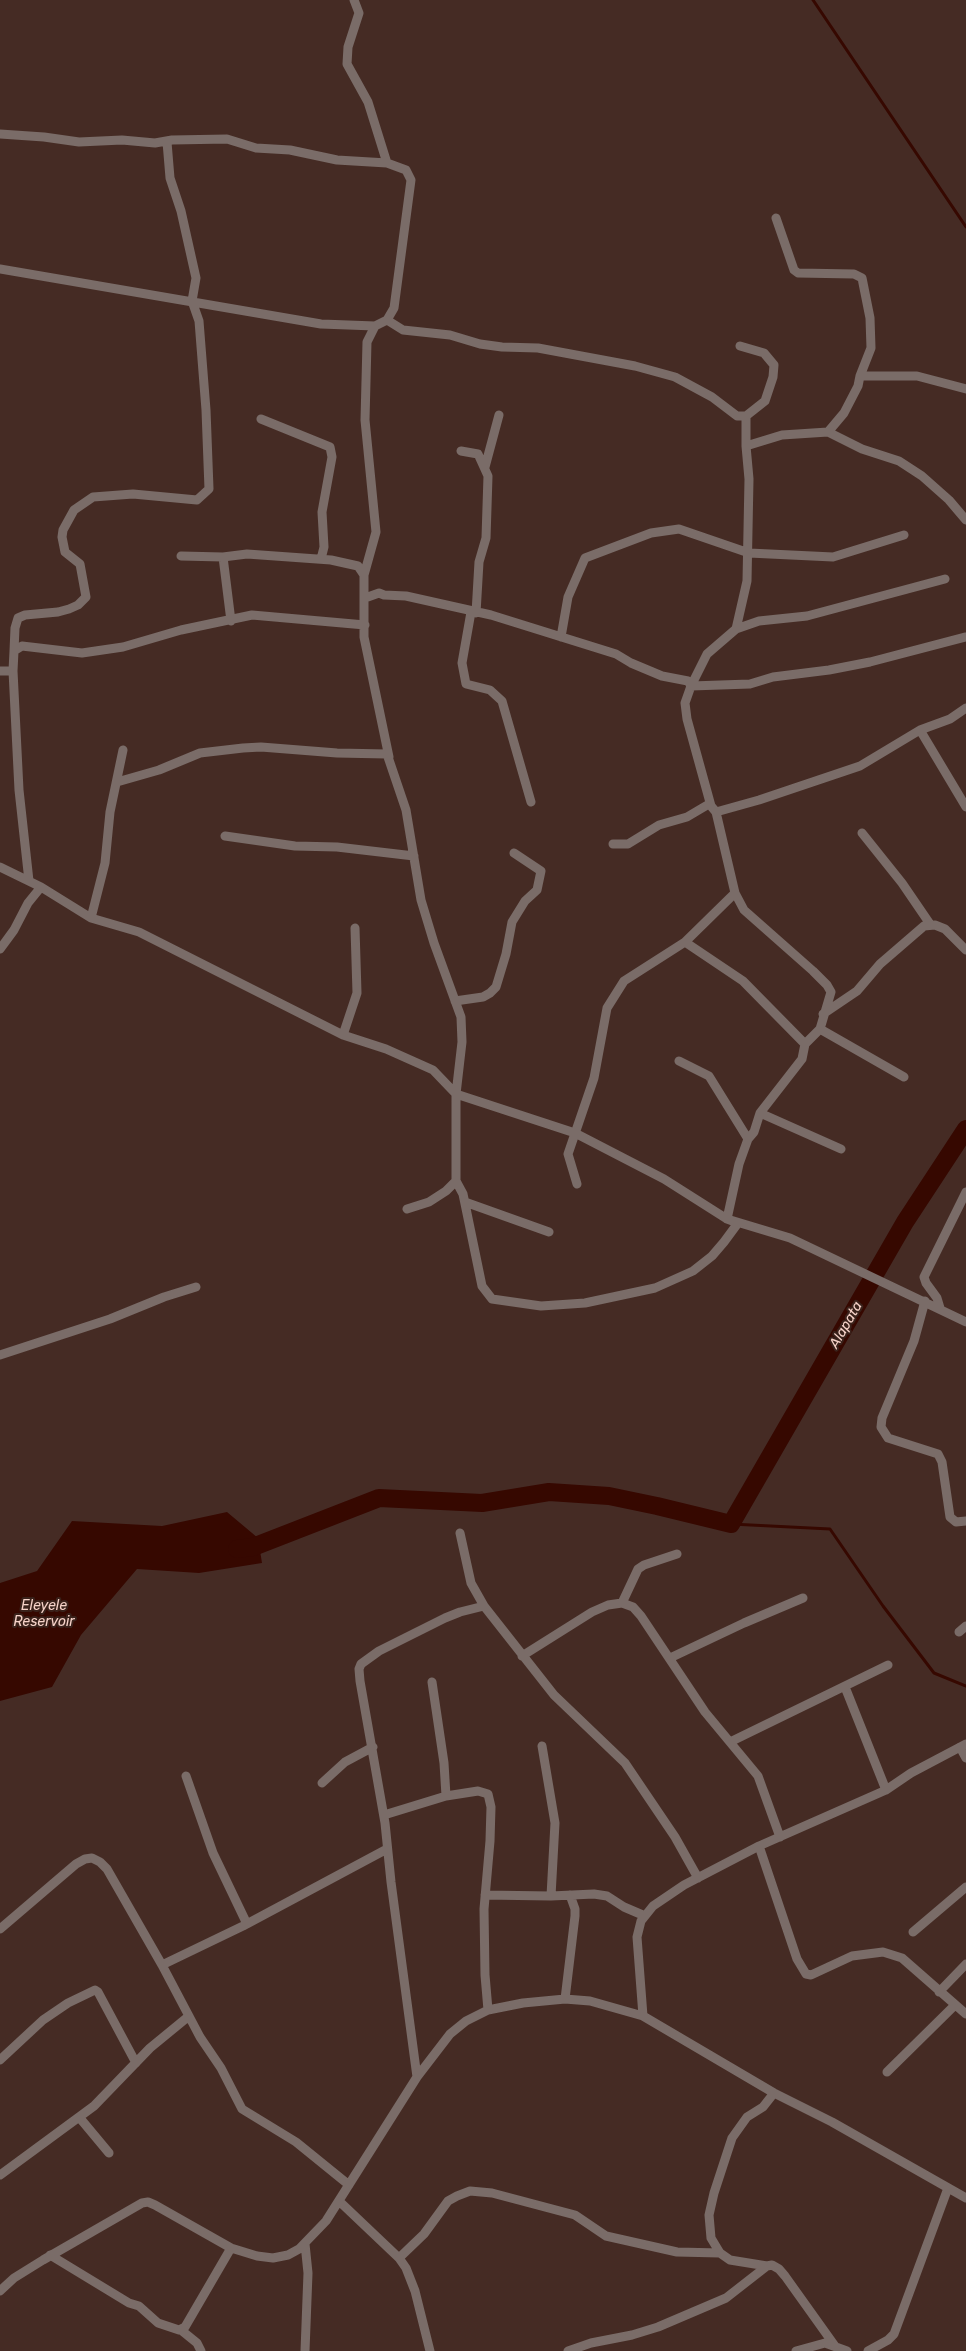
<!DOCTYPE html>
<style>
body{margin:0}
canvas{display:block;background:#452b24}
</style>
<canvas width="966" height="2351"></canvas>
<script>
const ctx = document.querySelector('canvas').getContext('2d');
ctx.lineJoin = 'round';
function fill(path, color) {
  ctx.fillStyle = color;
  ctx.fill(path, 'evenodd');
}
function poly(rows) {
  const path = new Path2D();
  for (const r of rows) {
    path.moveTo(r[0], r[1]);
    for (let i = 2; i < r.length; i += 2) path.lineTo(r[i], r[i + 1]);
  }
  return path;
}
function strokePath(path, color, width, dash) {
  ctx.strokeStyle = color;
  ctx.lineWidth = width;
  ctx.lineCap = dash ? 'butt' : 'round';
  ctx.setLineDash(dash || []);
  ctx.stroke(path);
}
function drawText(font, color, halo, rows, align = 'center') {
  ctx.font = font + ' Rubik,sans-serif';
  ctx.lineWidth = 4;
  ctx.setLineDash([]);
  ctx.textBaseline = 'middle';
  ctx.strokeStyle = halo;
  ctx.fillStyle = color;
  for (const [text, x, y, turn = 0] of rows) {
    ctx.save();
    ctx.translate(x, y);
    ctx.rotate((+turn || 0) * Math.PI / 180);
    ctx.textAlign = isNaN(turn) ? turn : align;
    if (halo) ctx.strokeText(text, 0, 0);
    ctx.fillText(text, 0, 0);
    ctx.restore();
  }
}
fill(poly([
 [227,1512,258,1538,262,1563,199,1573,137,1569,81,1635,52,1687,0,1701,0,1583,37,1571,72,1521,162,1526]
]), '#360800');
strokePath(poly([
 [813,0,966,227],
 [731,1524,830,1529,883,1606,934,1673,966,1686]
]), '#360800', 3);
strokePath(poly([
 [237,1549,253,1547,379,1498,482,1503,549,1492,609,1496,657,1506,731,1524,905,1222,966,1129]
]), '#360800', 18);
strokePath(poly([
 [354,0,359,13,348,47,347,64,368,102,387,163],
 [0,134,44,137,79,142,122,140,155,143,172,140,227,139,256,148,290,150,337,160,387,163,406,170,411,180,394,308,387,320,375,326,321,324,0,269],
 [776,218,794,270,798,273,854,274,862,278,870,318,871,348,860,376],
 [375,326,367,342,365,420,376,532,364,575,364,637,389,757],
 [740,346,764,353,774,365,773,377,765,401,746,416],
 [261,419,330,447,332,457,322,512,324,547,321,559],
 [828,432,844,413,858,386,860,376,917,376,966,389],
 [746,446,782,435,828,432,862,449,899,461,922,476,949,500,966,520],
 [461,451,478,454,488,476,486,538,479,562,476,613],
 [485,467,499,415],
 [181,556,223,557,247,554,331,560,358,566,364,575],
 [223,557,231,621],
 [365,598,379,593,384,595,406,596,491,615,616,654,631,663,662,676,688,681,691,686,750,684,773,677,829,670,870,662,965,637],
 [471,612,462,663,466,684,490,690,502,701,531,802],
 [736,629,759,621,807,616,945,579],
 [561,637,568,597,585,558,651,533,679,529,749,553,833,557,904,535],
 [14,651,15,628,18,618,25,615,58,612,69,609,78,605,86,597,80,564,65,552,62,537,63,530,74,510,93,497,133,494,197,500,209,489,206,410,199,321,192,301,196,278,181,211,170,178,167,142],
 [0,671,13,671],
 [920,730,966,807],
 [117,782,159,770,200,753,243,748,261,747,337,753,387,754,406,810,421,900,434,943,461,1017,462,1042,456,1094,456,1181,463,1194,482,1286,492,1299,541,1306,585,1303,655,1288,693,1271,712,1256,724,1242,738,1223,727,1219,739,1164,748,1139,754,1132,760,1113,802,1059,805,1044,820,1029,831,992,827,985,813,971,744,910,735,893,716,812,711,806,687,719,685,703,691,686,707,654,736,629,747,581,749,479,746,446,746,416,737,416,712,397,675,377,635,366,538,348,502,347,480,344,450,335,403,330,387,320],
 [716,812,759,800,860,766,920,730,950,719,966,708],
 [862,833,902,883,930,924],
 [225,836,295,846,337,847,414,856],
 [613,844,628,844,659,825,687,817,709,804,711,806],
 [0,867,41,887,91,918,139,932,343,1035,386,1049,433,1070,456,1094,575,1133,664,1179,727,1219,790,1238,966,1322],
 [29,881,19,790,13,671,14,651,22,646,82,653,123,647,181,630,252,615,365,625],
 [91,918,105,863,110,812,123,750],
 [685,942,743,981,805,1044],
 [0,949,14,930,28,903,41,887],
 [455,1001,483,997,490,993,496,987,506,954,512,922,525,901,537,890,541,871,514,853],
 [823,1014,857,991,880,964,924,926,935,925,945,929,966,950],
 [820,1029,904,1077],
 [343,1035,357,993,355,928],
 [679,1061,709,1076,748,1139],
 [760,1113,841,1149],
 [577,1184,568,1154,594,1078,607,1008,624,981,685,942,735,893],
 [465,1202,549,1232],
 [407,1209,429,1202,446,1191,456,1181],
 [925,1301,914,1341,882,1418,881,1427,888,1438,938,1454,942,1462,950,1517,956,1522,966,1521],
 [940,1308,937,1298,926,1283,924,1277,966,1192],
 [0,1355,110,1319,164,1297,196,1287],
 [460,1533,471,1583,484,1606],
 [622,1603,638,1569,644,1565,677,1554],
 [959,1632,966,1626],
 [522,1656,592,1612,608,1605,622,1603,633,1607,641,1616,705,1712,758,1776,780,1837],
 [670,1658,744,1623,803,1598],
 [432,1682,444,1763,446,1796],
 [845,1687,886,1790],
 [730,1742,888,1665],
 [542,1746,555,1823,551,1896],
 [960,1747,966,1758],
 [186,1776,213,1853,247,1924],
 [322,1783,345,1762,373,1747],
 [384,1815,446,1796,478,1791,488,1794,491,1807,490,1841,484,1909,485,1975,488,2010],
 [759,1846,797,1959,806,1974,811,1975,852,1956,883,1952,902,1958,966,2014],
 [485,1895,551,1896,594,1894,607,1896,624,1907,645,1916],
 [0,1929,76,1864,85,1859,92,1858,100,1862,107,1869,162,1965,200,2037,221,2068,242,2109,296,2142,349,2185],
 [913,1932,966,1887],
 [162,1965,243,1926,387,1849],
 [939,1992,966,1964],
 [565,1999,575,1916,575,1909,570,1895],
 [643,2016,637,1937,641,1921,653,1906,684,1885,759,1846,886,1790,911,1773,966,1744],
 [0,2060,43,2020,68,2003,95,1990,98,1992,136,2063],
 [887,2072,955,2005],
 [417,2077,391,1882,385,1823,360,1681,359,1669,361,1664,379,1651,445,1618,460,1612,484,1606,554,1695,625,1763,675,1837,698,1878],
 [79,2117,109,2153],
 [0,2175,94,2106,150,2048,189,2016],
 [339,2201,399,2258,406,2268,415,2291,430,2351],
 [305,2244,308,2273,305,2351],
 [50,2255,129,2303,139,2306,158,2323,179,2330,185,2327,231,2248],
 [399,2258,424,2234,448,2201,457,2196,470,2191,492,2193,575,2215,606,2236,677,2252,720,2253],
 [767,2266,730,2260,720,2253,711,2238,709,2215,714,2193,732,2138,747,2117,763,2107,774,2093],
 [0,2291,14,2278,43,2260,142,2203,148,2202,155,2205,231,2248,257,2256,273,2258,288,2255,299,2249,326,2221,417,2077,450,2034,466,2021,488,2010,523,2003,565,1999,590,2001,643,2016,774,2093,832,2122,966,2198],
 [181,2330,197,2343,201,2351],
 [568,2351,591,2343,632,2335,658,2327,726,2298,767,2266,772,2265,779,2269,785,2276,835,2346],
 [796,2351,825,2343,847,2351],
 [868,2351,888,2340,894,2334,948,2188]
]), '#7a6c68', 9);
drawText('italic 14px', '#f6d2c8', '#3a221b', [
 ["Alapata",846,1325,-60],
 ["Eleyele",44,1606],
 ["Reservoir",44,1622]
]);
</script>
